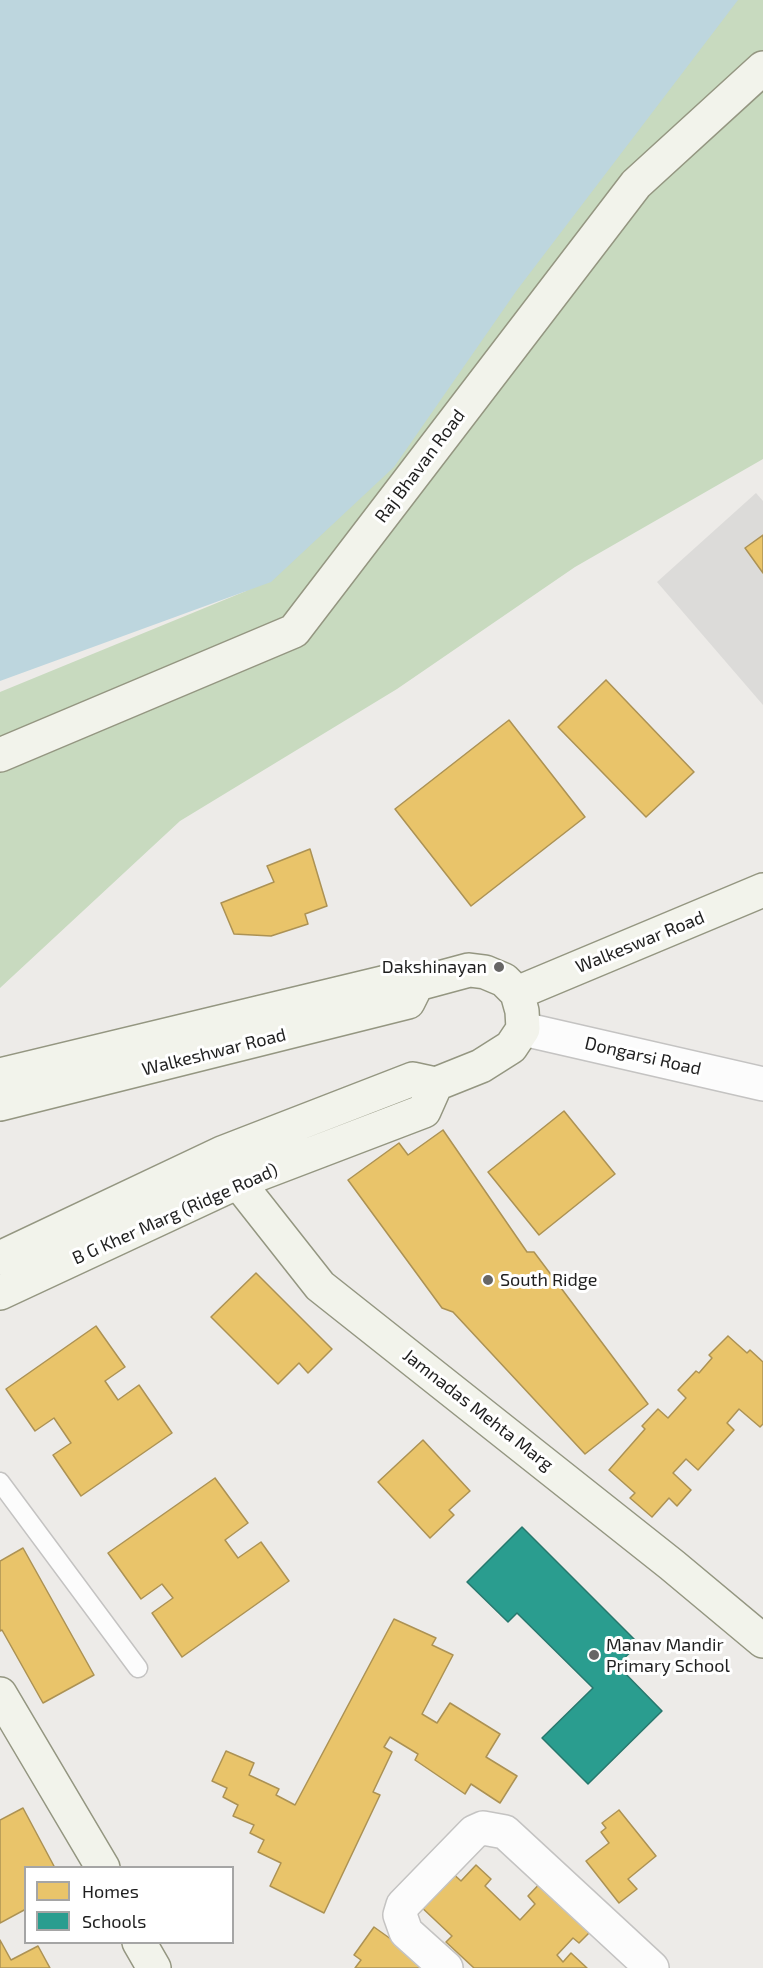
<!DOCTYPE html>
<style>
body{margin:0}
#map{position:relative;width:763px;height:1968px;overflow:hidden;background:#edebe8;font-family:"Exo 2",sans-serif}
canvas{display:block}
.legend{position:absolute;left:24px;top:1866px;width:210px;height:78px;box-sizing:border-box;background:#fff;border:2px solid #a5a5a5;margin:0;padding:8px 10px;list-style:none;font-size:18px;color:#1f1f1f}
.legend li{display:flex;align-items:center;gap:12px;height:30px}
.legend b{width:30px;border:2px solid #a5a5a5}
</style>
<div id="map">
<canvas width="763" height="1968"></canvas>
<ul class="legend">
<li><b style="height:16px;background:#e9c46a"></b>Homes</li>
<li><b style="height:16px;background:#2a9d8f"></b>Schools</li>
</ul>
</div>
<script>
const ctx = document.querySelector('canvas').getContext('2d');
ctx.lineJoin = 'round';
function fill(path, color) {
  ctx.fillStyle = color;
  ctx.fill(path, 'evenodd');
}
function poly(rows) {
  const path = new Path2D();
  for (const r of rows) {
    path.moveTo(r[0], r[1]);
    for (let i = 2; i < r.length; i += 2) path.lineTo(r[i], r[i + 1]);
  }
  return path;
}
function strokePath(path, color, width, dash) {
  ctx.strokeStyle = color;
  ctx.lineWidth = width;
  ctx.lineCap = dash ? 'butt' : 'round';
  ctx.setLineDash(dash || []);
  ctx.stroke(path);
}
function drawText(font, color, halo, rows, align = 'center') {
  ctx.font = font + ' "Exo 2",sans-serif';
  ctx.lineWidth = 6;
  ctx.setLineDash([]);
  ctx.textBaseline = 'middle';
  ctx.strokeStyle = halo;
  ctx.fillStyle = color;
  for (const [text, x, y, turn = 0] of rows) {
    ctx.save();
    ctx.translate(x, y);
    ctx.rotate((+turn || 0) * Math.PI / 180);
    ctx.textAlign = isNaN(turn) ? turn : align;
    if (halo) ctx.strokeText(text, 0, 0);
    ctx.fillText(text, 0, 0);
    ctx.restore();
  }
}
fill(poly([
 [756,493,763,501,763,705,657,582]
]), '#dcdbd9');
fill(poly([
 [733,0,763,0,763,459,575,567,397,689,180,821,0,988,0,692,246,591]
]), '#c8dabf');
fill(poly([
 [0,0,738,0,517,290,394,467,271,582,0,681]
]), '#bdd6de');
const homes = poly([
 [763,535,763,573,745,548,763,535],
 [606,680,694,772,646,817,558,727,606,680],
 [509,720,585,817,471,906,395,809,509,720],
 [310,849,327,906,305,914,308,924,271,936,234,934,221,903,274,882,267,866,310,849],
 [564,1111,615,1174,539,1235,488,1172,564,1111],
 [443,1130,527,1252,534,1252,648,1404,585,1454,453,1312,442,1308,348,1180,399,1143,408,1155,443,1130],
 [256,1273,332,1349,308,1373,299,1363,278,1384,211,1317,256,1273],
 [96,1326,125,1367,105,1381,118,1400,139,1385,172,1433,81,1496,53,1455,71,1443,54,1418,35,1431,6,1389,96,1326],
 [728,1336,747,1353,750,1350,763,1362,763,1424,760,1427,739,1409,727,1423,734,1430,698,1470,686,1459,673,1473,691,1490,677,1506,669,1498,652,1517,630,1498,635,1493,609,1470,645,1429,642,1426,658,1409,668,1418,686,1398,678,1390,696,1371,699,1373,712,1358,709,1355,728,1336],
 [423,1440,470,1491,449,1510,454,1515,430,1538,378,1482,423,1440],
 [215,1478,248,1523,225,1540,238,1558,261,1542,289,1581,182,1657,152,1613,173,1598,162,1584,141,1599,108,1553,215,1478],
 [23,1548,94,1675,43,1703,2,1630,0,1631,0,1561,23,1548],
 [394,1619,436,1638,432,1645,453,1655,422,1714,437,1723,450,1703,500,1734,486,1757,517,1776,500,1803,471,1784,465,1794,415,1760,418,1754,390,1737,384,1747,392,1752,373,1792,380,1795,324,1913,270,1886,281,1863,258,1852,264,1840,250,1833,254,1825,233,1816,238,1805,223,1797,227,1788,212,1781,226,1751,254,1763,249,1775,279,1789,276,1795,295,1805,394,1619],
 [23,1808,55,1868,26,1868,26,1909,0,1923,0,1820,23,1808],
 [619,1810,656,1856,628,1879,637,1889,619,1903,586,1861,609,1843,601,1832,606,1828,602,1823,619,1810],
 [476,1865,491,1879,485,1886,520,1920,535,1904,528,1896,545,1878,595,1927,579,1943,573,1938,557,1955,563,1962,571,1953,587,1968,474,1968,446,1942,452,1936,417,1903,449,1870,461,1881,476,1865],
 [374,1927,423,1962,419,1968,355,1968,361,1960,354,1955,374,1927],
 [0,1940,11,1960,38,1946,50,1968,0,1968,0,1940]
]);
fill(homes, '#e9c46a');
strokePath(homes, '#ac9254', 1.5);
const schools = poly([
 [522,1527,639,1644,617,1665,662,1711,588,1784,542,1738,593,1688,517,1613,508,1622,467,1582,522,1527]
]);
fill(schools, '#2a9d8f');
strokePath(schools, '#27776d', 1.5);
const lane = poly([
 [0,1482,138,1668]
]);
const street = poly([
 [523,1029,763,1084],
 [446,1968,406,1932,400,1915,403,1905,474,1832,483,1828,505,1832,652,1968]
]);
const secondary = poly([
 [0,755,294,631,636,184,763,68],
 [517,993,763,890],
 [0,1075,399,979,417,984,469,970,485,972,504,980,517,993,522,1011,523,1029,511,1047,481,1066,436,1084,413,1079,222,1153,0,1258],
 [0,1104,408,1002,417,984],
 [222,1153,238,1182,320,1286,672,1565,763,1641],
 [0,1293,238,1182,424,1111,436,1084],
 [0,1694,103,1868],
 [139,1942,154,1968]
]);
strokePath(lane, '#c4c3c2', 21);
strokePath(street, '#c4c3c2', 36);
strokePath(secondary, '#949681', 36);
strokePath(lane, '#fcfcfc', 18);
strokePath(street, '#fcfcfc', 33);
strokePath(secondary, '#f2f3eb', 33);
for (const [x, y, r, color] of [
 [499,967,6,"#676665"],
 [488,1280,6,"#676665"],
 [594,1655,6,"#676665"]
]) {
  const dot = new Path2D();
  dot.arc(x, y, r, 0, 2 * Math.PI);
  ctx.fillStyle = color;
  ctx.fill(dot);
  strokePath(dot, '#fff', 2);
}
drawText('18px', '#1f1f1f', '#fff', [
 ["Raj Bhavan Road",420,466,-53],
 ["Walkeswar Road",640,942,-22],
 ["Walkeshwar Road",214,1052,-14],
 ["Dongarsi Road",643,1056,13],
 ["B G Kher Marg (Ridge Road)",175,1214,-24],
 ["Jamnadas Mehta Marg",478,1410,38]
]);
drawText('18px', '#1f1f1f', '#fff', [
 ["Dakshinayan",487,967,"right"],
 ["South Ridge",500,1280],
 ["Manav Mandir",606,1645],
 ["Primary School",606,1666]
], 'left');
</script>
